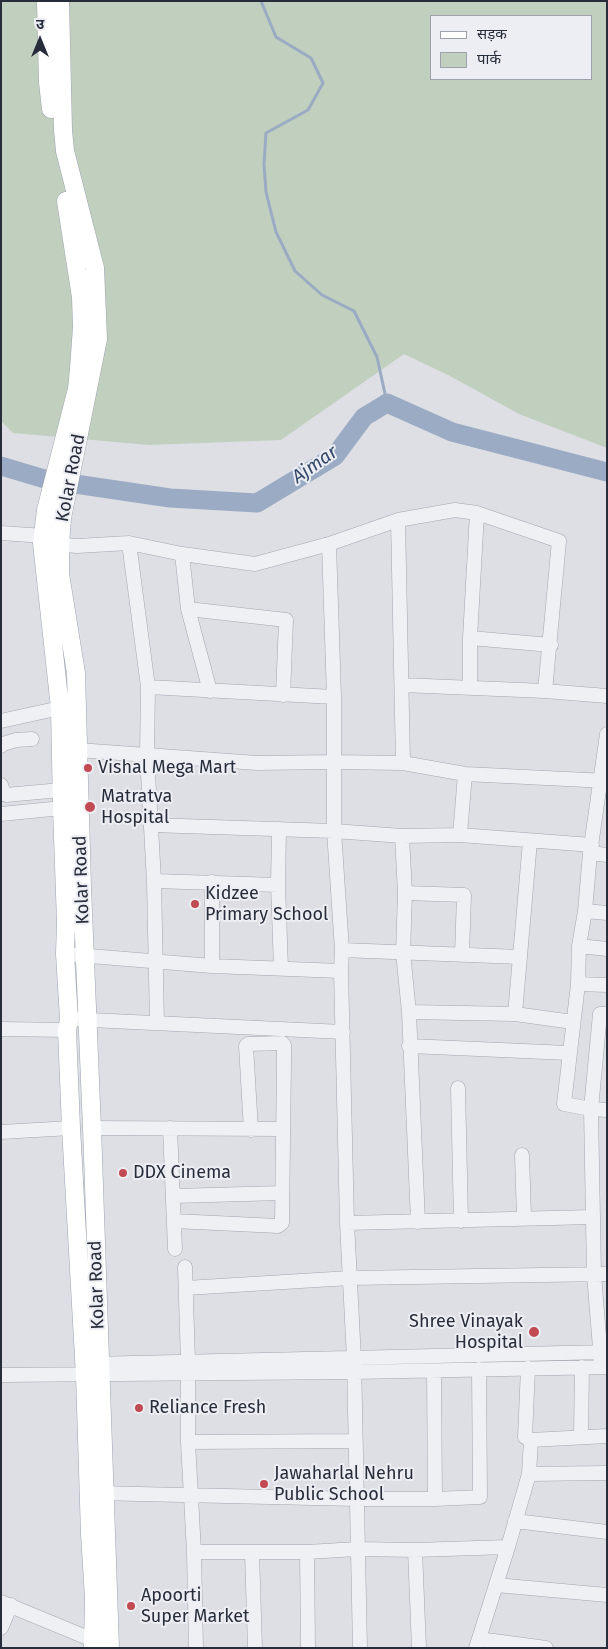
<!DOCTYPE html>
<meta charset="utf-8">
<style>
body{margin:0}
#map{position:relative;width:608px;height:1649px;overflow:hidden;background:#dddfe5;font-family:"Fira Sans","Noto Sans Devanagari",sans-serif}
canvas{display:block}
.frame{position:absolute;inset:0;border:2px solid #272d3a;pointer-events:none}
.legend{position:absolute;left:430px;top:15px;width:162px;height:65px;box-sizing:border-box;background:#eceef3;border:1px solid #9da1a9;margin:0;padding:6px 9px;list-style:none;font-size:15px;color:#272d3a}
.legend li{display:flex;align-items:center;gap:10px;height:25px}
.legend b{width:25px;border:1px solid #9da1a9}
.north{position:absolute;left:15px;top:15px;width:50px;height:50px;-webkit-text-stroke:4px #eceef3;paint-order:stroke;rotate:0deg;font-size:14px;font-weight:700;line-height:20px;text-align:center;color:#272d3a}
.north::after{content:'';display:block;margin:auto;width:18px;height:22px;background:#272d3a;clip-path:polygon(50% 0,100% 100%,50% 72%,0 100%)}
</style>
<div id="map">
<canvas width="608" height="1649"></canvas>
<div class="frame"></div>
<ul class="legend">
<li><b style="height:6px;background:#fff"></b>सड़क</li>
<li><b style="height:14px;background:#c1cfbe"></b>पार्क</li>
</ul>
<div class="north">उ</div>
</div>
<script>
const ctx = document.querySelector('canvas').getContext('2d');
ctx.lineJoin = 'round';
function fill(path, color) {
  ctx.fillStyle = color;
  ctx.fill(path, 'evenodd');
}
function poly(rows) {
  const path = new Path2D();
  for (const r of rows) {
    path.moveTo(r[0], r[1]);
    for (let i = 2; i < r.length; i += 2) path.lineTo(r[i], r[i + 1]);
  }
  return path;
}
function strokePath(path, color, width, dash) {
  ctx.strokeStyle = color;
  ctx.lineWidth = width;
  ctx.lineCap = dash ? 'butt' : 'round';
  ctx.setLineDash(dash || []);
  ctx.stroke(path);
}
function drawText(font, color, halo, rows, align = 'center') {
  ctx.font = font + ' "Fira Sans",sans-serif';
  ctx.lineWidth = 4;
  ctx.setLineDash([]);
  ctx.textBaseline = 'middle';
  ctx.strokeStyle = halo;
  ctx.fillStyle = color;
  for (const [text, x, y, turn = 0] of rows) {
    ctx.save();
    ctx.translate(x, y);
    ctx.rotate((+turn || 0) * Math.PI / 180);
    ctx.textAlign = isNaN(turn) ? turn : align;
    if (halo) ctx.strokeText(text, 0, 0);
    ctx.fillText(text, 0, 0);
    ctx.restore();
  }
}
fill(poly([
 [1,1,607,1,607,448,519,414,450,376,404,354,281,440,149,445,13,433,1,421],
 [432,16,592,16,592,79,432,79]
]), '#c1cfbe');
strokePath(poly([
 [261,1,276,37,311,58,323,83,308,110,266,133,264,164,266,192,276,232,295,271,322,295,354,311,377,357,387,403]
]), '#9aabc3', 3);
strokePath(poly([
 [1,466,48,480,170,498,257,503,335,456,364,417,387,403,452,432,607,472]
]), '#9aabc3', 19);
const minor = poly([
 [398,520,403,763],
 [1,533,44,536],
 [129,543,148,687,147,755,154,881,157,1023],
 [50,544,77,546,129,543,182,554,255,564,329,544,398,520,455,510,477,513,559,541,545,691],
 [329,544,334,697,334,831,342,950,341,971,347,1223,354,1359,360,1648],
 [182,554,188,609,210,691],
 [188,609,286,620,283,695],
 [470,638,551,645],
 [402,685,545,691,607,696],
 [148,687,334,697],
 [470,688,470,638,477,513],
 [1,721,60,708],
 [607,734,590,853,585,911,579,946,578,984,564,1104,591,1109,607,1110],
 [1,746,3,744,16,740,32,739],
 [78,750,257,763,333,762,403,763,465,774,607,781],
 [1,785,3,791,6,795,61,790],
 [1,814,62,808],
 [151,825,334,831,402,836,460,835,592,845],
 [279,829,278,885,281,968],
 [460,835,465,774],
 [402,836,405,893,403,953,409,1012,418,1222],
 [590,853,607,855],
 [154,881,278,885],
 [212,882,212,966],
 [405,893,464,895,462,954],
 [585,911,607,913],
 [579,946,607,949],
 [342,950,520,957],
 [65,954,212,966,341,971],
 [578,984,607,985],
 [409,1012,515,1014,573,1022],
 [515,1014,530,841],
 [69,1019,343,1032],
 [1,1029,67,1030],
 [409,1046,569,1053],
 [458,1088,461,1221],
 [92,1128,283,1129],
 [170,1128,175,1249],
 [1,1132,71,1128],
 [522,1155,524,1217],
 [174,1196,282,1193],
 [174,1221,278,1226,282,1223,284,1060,284,1045,282,1043,248,1044,246,1046,251,1130],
 [347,1223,593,1217],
 [185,1267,188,1362,188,1442,194,1552,196,1648],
 [186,1288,350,1278,607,1274],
 [601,1360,594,1275,591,1109,600,1014,607,1014],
 [91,1364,607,1352],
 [528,1368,525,1437,531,1440,607,1436],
 [434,1371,435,1499],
 [1,1375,354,1372,607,1367],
 [581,1436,582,1367],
 [188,1442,354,1441],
 [529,1474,607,1473],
 [95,1493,356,1499,435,1499,480,1497,479,1369],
 [515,1521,607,1532],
 [415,1550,419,1648],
 [194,1552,307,1552,357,1549,415,1550,508,1547],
 [252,1552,255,1648],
 [307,1552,308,1648],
 [496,1585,607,1595],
 [1,1602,93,1640],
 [1,1628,11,1605],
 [479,1639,546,1648],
 [476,1648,508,1547,529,1474,531,1440]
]);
const major = poly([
 [46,1,48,82,51,109],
 [60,1,63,130,65,151,95,268,98,339,62,518,60,544,60,574,76,673,82,888,92,1128,110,1648],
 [66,201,81,297,82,327,79,369,77,389,46,510,42,543,60,708,62,808,66,922,65,954,69,1019,67,1030,71,1128,85,1375,90,1534,94,1598,93,1648]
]);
strokePath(minor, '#a3a6ae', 15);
strokePath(major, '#9da3b0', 19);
strokePath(minor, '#eff0f4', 14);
strokePath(major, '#fff', 18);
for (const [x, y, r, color] of [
 [88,768,5,"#c24a52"],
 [90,807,6,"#c24a52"],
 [195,904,5,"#c24a52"],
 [123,1173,5,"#c24a52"],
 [534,1332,6,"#c24a52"],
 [139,1408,5,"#c24a52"],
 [264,1484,5,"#c24a52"],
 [131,1606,5,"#c24a52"]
]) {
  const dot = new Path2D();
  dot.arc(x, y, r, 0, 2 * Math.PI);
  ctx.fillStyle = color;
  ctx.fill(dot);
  strokePath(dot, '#eceef3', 2);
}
drawText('18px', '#272d3a', '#eceef3', [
 ["Kolar Road",71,478,-79],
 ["Kolar Road",82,880,-92],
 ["Kolar Road",97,1285,-92]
]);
drawText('18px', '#272d3a', '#eceef3', [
 ["Vishal Mega Mart",98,768],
 ["Matratva",101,797],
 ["Hospital",101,818],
 ["Kidzee",205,894],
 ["Primary School",205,915],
 ["DDX Cinema",133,1173],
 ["Shree Vinayak",523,1322,"right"],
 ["Hospital",523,1343,"right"],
 ["Reliance Fresh",149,1408],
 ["Jawaharlal Nehru",274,1474],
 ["Public School",274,1495],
 ["Apoorti",141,1596],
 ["Super Market",141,1617]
], 'left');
drawText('italic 19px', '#35496b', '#eceef3', [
 ["Ajmar",315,465,-35]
]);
</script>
